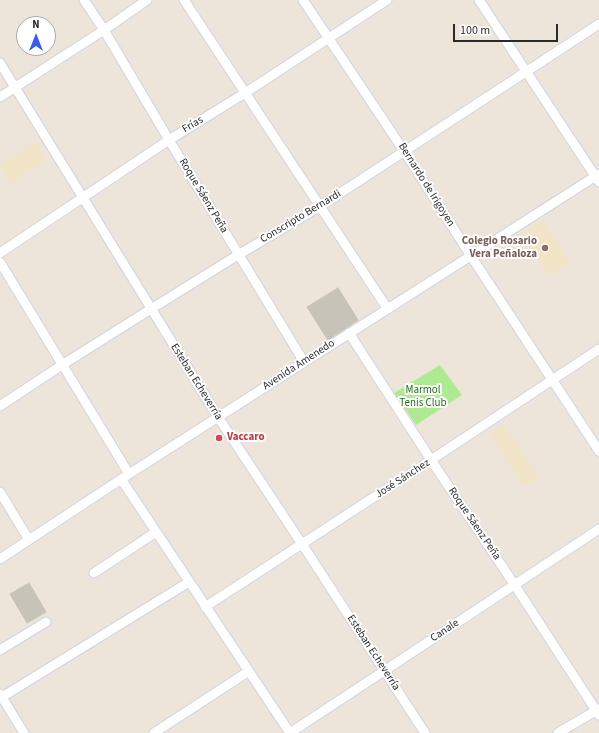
<!DOCTYPE html>
<meta charset="utf-8">
<style>
body{margin:0}
#map{position:relative;width:599px;height:733px;overflow:hidden;background:#ede5da;font-family:"Source Sans 3",sans-serif}
canvas{display:block}
.north{position:absolute;left:16px;top:16px;width:40px;height:40px;box-sizing:border-box;background:#fff;border:1px solid #aaa;border-radius:50%;rotate:0deg;font-size:11px;font-weight:700;line-height:16px;text-align:center;color:#2a2a2a}
.north::after{content:'';display:block;margin:auto;width:14px;height:18px;background:#355aff;clip-path:polygon(50% 0,100% 100%,50% 72%,0 100%)}
.scale{position:absolute;left:453px;top:24px;width:105px;height:18px;box-sizing:border-box;border:2px solid #2a2a2a;border-top:0;padding-left:5px;font-size:12px;line-height:14px;white-space:nowrap;color:#2a2a2a;-webkit-text-stroke:3px #fff;paint-order:stroke}
</style>
<div id="map">
<canvas width="599" height="733"></canvas>
<div class="north">N</div>
<div class="scale">100 m</div>
</div>
<script>
const ctx = document.querySelector('canvas').getContext('2d');
ctx.lineJoin = 'round';
function fill(path, color) {
  ctx.fillStyle = color;
  ctx.fill(path, 'evenodd');
}
function poly(rows) {
  const path = new Path2D();
  for (const r of rows) {
    path.moveTo(r[0], r[1]);
    for (let i = 2; i < r.length; i += 2) path.lineTo(r[i], r[i + 1]);
  }
  return path;
}
function strokePath(path, color, width, dash) {
  ctx.strokeStyle = color;
  ctx.lineWidth = width;
  ctx.lineCap = dash ? 'butt' : 'round';
  ctx.setLineDash(dash || []);
  ctx.stroke(path);
}
function drawText(font, color, halo, rows, align = 'center') {
  ctx.font = font + ' "Source Sans 3",sans-serif';
  ctx.lineWidth = 4;
  ctx.setLineDash([]);
  ctx.textBaseline = 'middle';
  ctx.strokeStyle = halo;
  ctx.fillStyle = color;
  for (const [text, x, y, turn = 0] of rows) {
    ctx.save();
    ctx.translate(x, y);
    ctx.rotate((+turn || 0) * Math.PI / 180);
    ctx.textAlign = isNaN(turn) ? turn : align;
    if (halo) ctx.strokeText(text, 0, 0);
    ctx.fillText(text, 0, 0);
    ctx.restore();
  }
}
fill(poly([
 [35,143,45,160,10,183,0,165],
 [543,220,569,262,548,276,521,234],
 [504,425,539,478,523,486,490,433]
]), '#f1e4c7');
fill(poly([
 [440,365,462,395,416,425,394,393]
]), '#aeea91');
const building = poly([
 [338,288,358,320,328,340,307,307,338,288],
 [29,583,46,612,27,623,10,594,29,583]
]);
fill(building, '#c8c3b9');
strokePath(building, '#c9c1b3', 1);
const minor = poly([
 [84,0,104,30,169,140,304,362],
 [184,0,387,308],
 [303,0,404,151,471,256,599,451],
 [479,0,599,182],
 [0,63,218,417,302,544,425,733],
 [0,97,104,30,147,0],
 [0,253,169,140,245,93,387,0],
 [0,262,129,474],
 [349,333,431,460,514,584,599,715],
 [0,406,62,365,151,309,238,255,319,207,599,24],
 [121,479,290,733],
 [0,492,29,540],
 [0,559,129,474,599,174],
 [94,573,156,532],
 [205,607,431,460,599,349],
 [0,650,46,622],
 [0,694,24,733],
 [2,697,189,582],
 [154,733,249,671],
 [290,733,599,529],
 [558,733,599,709]
]);
strokePath(minor, '#cfd3e4', 11);
strokePath(minor, '#fff', 9);
for (const [x, y, r, color] of [
 [545,248,4,"#8d6e63"],
 [219,438,4,"#e0444e"]
]) {
  const dot = new Path2D();
  dot.arc(x, y, r, 0, 2 * Math.PI);
  ctx.fillStyle = color;
  ctx.fill(dot);
  strokePath(dot, '#fff', 1.5);
}
drawText('11px', '#2a2a2a', '#fff', [
 ["Frías",193,125,-31],
 ["Bernardo de Irigoyen",426,185,58],
 ["Roque Sáenz Peña",203,196,59],
 ["Conscripto Bernardi",301,217,-31],
 ["Avenida Amenedo",299,365,-33],
 ["Esteban Echeverría",196,382,58],
 ["José Sánchez",403,479,-33],
 ["Roque Sáenz Peña",474,524,56],
 ["Canale",445,631,-34],
 ["Esteban Echeverría",373,653,57]
]);
drawText('bold 11px', '#785e54', '#fff', [
 ["Colegio Rosario",537,242],
 ["Vera Peñaloza",537,255]
], 'right');
drawText('11px', '#256e13', '#fff', [
 ["Marmol",423,391],
 ["Tenis Club",423,404]
]);
drawText('bold 11px', '#be3a42', '#fff', [
 ["Vaccaro",227,438]
], 'left');
</script>
